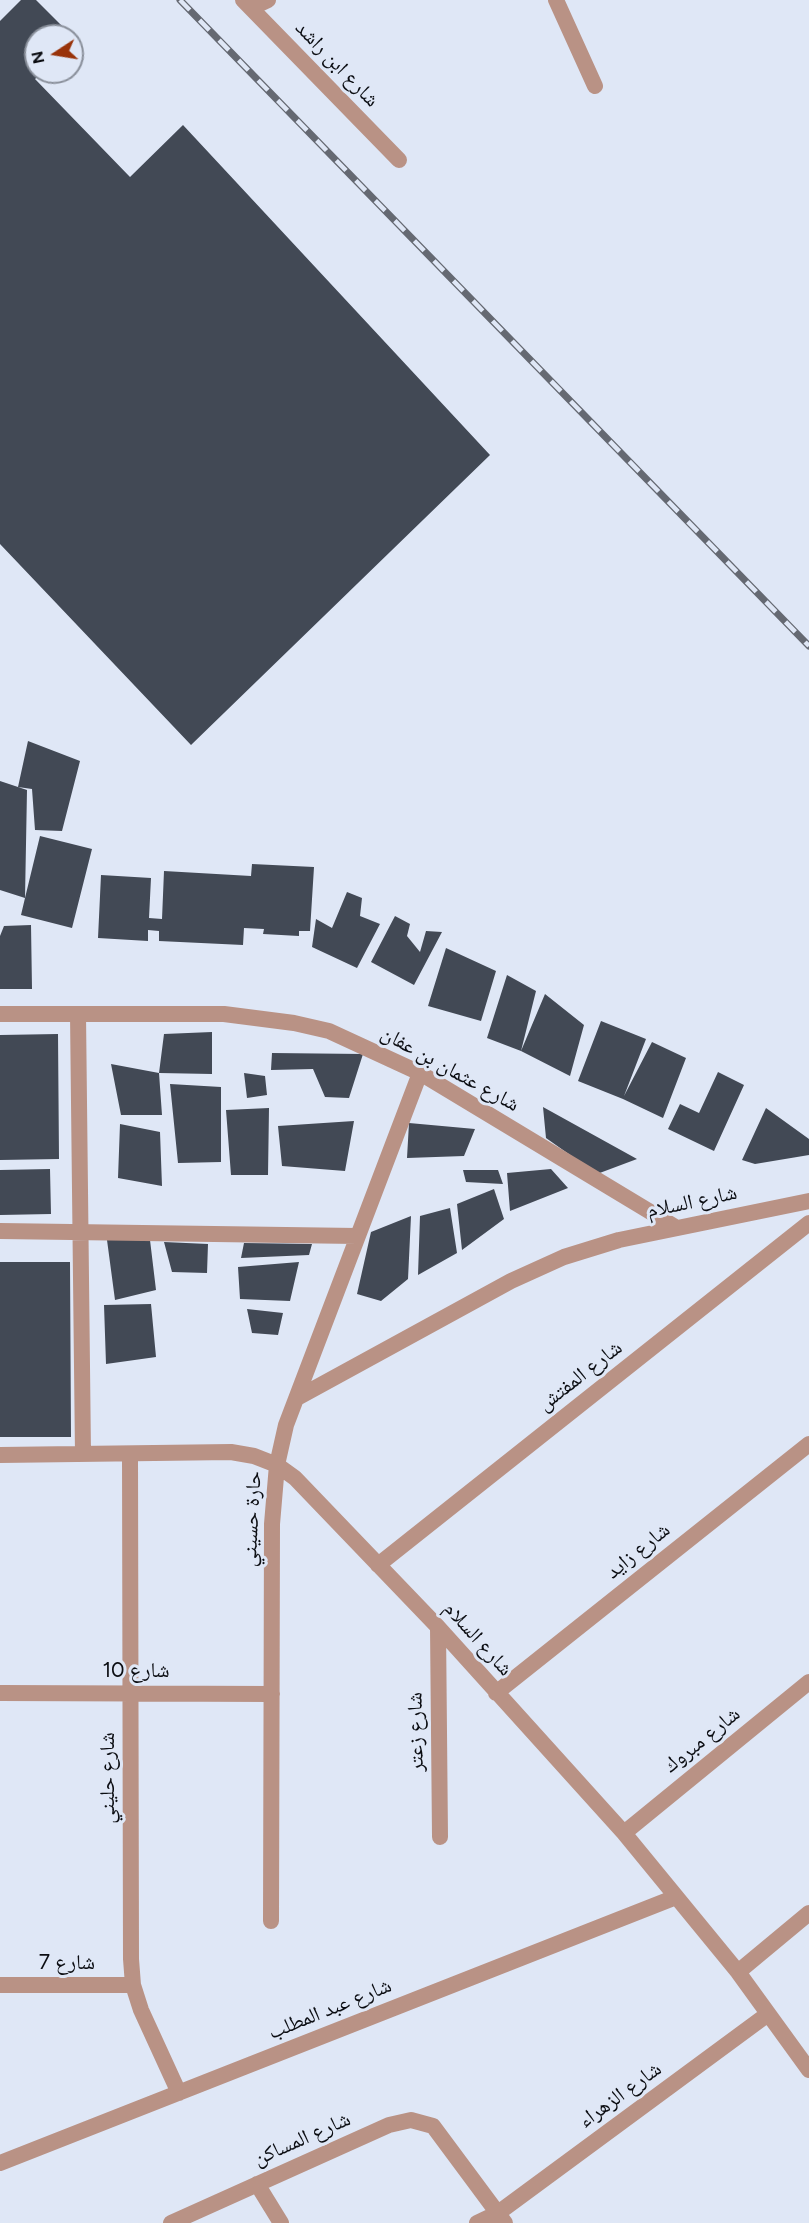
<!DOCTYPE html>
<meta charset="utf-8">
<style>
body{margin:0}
#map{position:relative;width:809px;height:2223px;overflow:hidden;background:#dfe7f6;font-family:Figtree,sans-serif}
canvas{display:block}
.north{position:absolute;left:24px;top:24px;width:60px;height:60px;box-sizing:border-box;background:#dfe7f6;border:2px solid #8a909b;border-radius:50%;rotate:258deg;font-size:16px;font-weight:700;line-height:24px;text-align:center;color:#0b0d12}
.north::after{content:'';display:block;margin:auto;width:21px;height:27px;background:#99330a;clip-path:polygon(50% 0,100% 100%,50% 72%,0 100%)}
</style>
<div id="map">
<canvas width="809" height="2223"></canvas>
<div class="north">N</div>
</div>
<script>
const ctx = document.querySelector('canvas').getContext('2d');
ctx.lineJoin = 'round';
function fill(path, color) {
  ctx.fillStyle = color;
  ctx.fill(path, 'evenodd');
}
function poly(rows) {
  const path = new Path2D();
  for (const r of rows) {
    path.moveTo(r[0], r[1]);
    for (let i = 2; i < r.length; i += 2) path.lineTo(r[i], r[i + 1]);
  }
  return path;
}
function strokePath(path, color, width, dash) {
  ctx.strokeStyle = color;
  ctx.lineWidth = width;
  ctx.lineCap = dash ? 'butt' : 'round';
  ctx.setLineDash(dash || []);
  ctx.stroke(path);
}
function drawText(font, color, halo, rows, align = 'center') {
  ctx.font = font + ' Figtree,"Noto Naskh Arabic",sans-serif';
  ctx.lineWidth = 6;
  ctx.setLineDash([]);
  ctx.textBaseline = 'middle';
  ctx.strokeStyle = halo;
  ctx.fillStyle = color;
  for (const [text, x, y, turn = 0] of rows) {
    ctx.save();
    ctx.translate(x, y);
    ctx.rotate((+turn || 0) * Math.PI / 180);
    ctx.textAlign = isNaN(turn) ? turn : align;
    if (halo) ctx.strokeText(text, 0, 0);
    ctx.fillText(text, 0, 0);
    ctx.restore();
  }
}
fill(poly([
 [21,0,36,0,75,39,72,42,72,36,36,36,36,72,43,72,35,79,130,177,183,125,490,455,191,745,0,544,0,21],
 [28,741,80,761,62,831,35,830,32,789,18,787],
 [0,781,27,790,25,898,40,836,92,849,72,928,21,915,25,898,0,890],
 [252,864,314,867,310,931,299,931,299,936,263,934,264,929,244,928,243,945,159,941,159,931,148,930,148,941,98,938,101,875,151,878,149,918,162,919,164,871,251,876],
 [347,892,362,898,360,916,380,924,357,968,312,947,316,919,332,928],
 [395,916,410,924,407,936,420,952,426,931,442,932,414,985,371,962],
 [31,925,32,989,0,989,0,936,4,926],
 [446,948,496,971,481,1021,428,1006],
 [507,975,536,991,521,1051,487,1038],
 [545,994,584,1025,570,1076,521,1051],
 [601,1021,646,1039,624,1096,652,1042,686,1058,663,1118,623,1099,578,1081],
 [212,1032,212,1074,159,1073,164,1034],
 [58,1034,59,1159,0,1160,0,1035],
 [272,1053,363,1054,349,1098,325,1097,313,1069,271,1070],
 [111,1064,159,1073,162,1115,121,1115],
 [718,1072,744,1085,714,1151,668,1129,680,1104,699,1113],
 [244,1073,265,1076,267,1095,247,1098],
 [170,1084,221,1087,221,1162,178,1163],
 [543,1107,637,1159,597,1174,546,1138],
 [269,1108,268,1175,231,1175,226,1110],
 [766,1108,809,1139,809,1155,755,1164,742,1160],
 [354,1121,345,1171,282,1166,278,1126],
 [409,1123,475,1129,464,1156,407,1158],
 [120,1124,160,1132,162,1186,118,1178],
 [50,1169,51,1214,0,1215,0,1170],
 [551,1169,568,1188,510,1211,507,1173],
 [463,1170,498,1170,503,1184,466,1182],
 [494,1189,504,1219,462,1250,457,1204],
 [450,1208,457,1253,418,1275,420,1216],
 [411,1216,408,1279,381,1301,357,1294,371,1232],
 [107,1240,150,1240,156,1290,115,1300],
 [164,1242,208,1244,207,1273,172,1272],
 [244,1243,312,1244,309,1255,241,1258],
 [0,1262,70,1262,71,1437,0,1437],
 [299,1262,290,1301,240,1299,238,1267],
 [151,1304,156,1357,106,1364,104,1305],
 [247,1309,283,1313,278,1335,252,1333]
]), '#424955');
strokePath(poly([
 [243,0,399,160],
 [556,0,595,86],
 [251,8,268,0],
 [0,1014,224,1014,294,1023,329,1031,420,1073,677,1228],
 [78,1014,83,1454],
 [0,1231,357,1236],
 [297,1398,511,1281,564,1257,619,1240,809,1201],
 [130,1454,131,1959,133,1985,141,2010,179,2093],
 [0,1455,231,1452,254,1456,277,1465,295,1478,438,1627,624,1833,738,1972,809,2070],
 [378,1565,809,1223],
 [438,1627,440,1837],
 [0,1693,272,1694],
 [496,1693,809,1444],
 [624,1833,809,1682],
 [271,1921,272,1524,277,1465,286,1425,420,1073],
 [738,1972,809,1913],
 [0,1985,133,1985],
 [0,2163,676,1897],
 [257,2184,281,2223],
 [171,2223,389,2125,411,2120,433,2126,505,2223],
 [477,2223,498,2213,768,2014]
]), '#b99285', 16);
const rail = poly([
 [180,0,809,646]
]);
strokePath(rail, '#656972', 7);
strokePath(rail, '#dfe7f6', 4.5, [14]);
drawText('21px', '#0b0d12', '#dfe7f6', [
 ["شارع ابن راشد",337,64,46],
 ["شارع عثمان بن عفان",450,1069,29],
 ["شارع السلام",692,1202,-12],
 ["شارع المفتش",580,1376,-38],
 ["حارة حسيني",252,1519,-87],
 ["شارع زايد",638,1551,-39],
 ["شارع السلام",478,1639,48],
 ["شارع 10",136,1671],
 ["شارع زعتر",416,1732,-91],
 ["شارع مبروك",702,1740,-39],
 ["شارع حليني",108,1778,-90],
 ["شارع 7",67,1963],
 ["شارع عبد المطلب",330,2009,-22],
 ["شارع الزهراء",620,2095,-36],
 ["شارع المساكن",302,2139,-24]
]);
</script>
